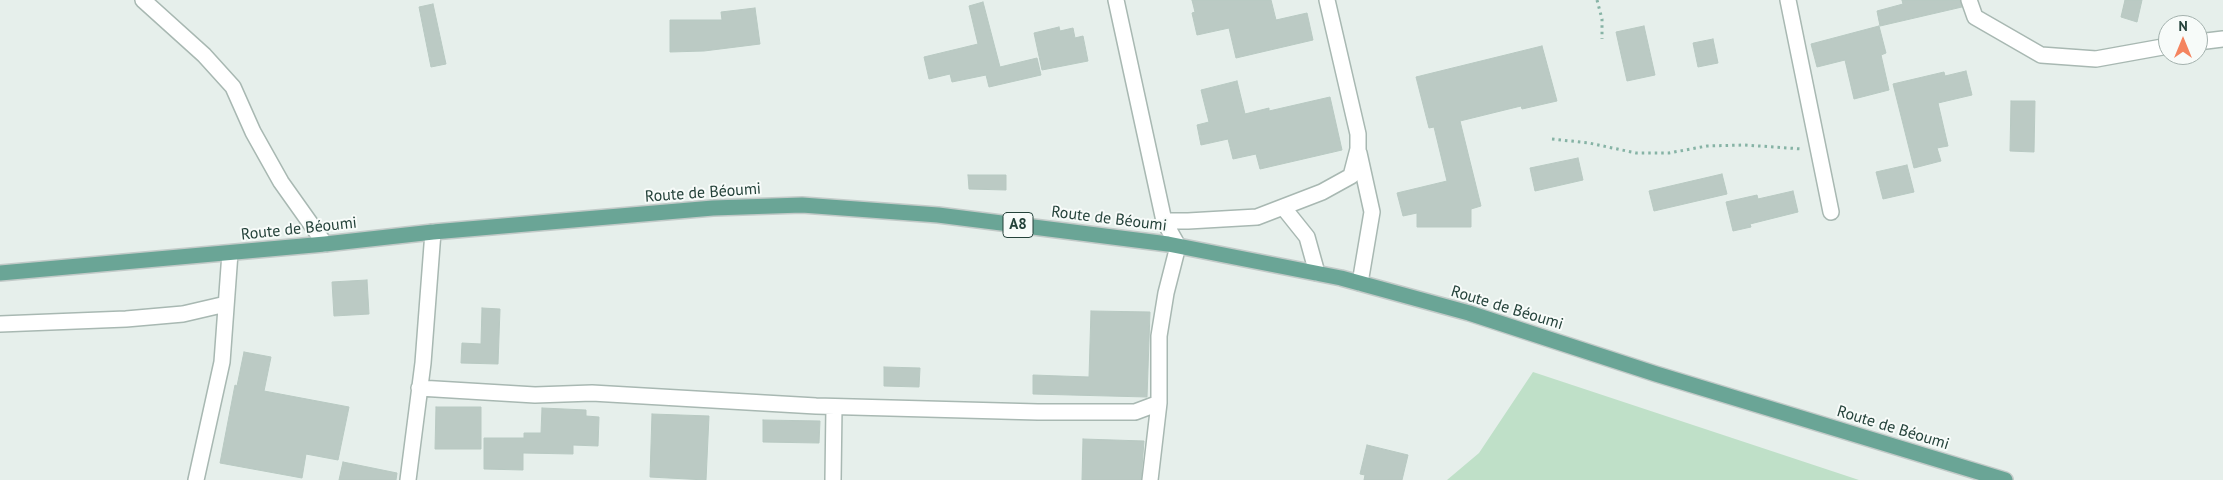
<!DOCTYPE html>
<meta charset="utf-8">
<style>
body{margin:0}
#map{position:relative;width:2223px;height:480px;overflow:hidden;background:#e6efeb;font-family:"PT Sans",sans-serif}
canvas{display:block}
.north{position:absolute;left:2158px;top:15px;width:50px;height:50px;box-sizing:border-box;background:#f7fbf9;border:1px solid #a3b1ad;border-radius:50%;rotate:0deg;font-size:14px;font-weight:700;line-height:20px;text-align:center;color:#24423a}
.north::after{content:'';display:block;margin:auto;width:18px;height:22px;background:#f4845f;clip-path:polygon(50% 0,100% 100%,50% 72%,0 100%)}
</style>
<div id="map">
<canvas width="2223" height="480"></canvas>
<div class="north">N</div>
</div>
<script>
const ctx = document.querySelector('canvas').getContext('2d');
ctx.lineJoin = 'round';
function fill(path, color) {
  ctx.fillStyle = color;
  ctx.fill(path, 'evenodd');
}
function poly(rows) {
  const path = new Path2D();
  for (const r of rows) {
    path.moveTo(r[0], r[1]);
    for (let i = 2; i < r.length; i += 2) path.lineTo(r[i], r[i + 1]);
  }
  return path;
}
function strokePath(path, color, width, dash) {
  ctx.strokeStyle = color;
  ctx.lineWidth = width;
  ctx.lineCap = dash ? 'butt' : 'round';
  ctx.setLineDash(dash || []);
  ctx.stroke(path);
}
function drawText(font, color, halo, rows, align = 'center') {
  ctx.font = font + ' "PT Sans",sans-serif';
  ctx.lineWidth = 4;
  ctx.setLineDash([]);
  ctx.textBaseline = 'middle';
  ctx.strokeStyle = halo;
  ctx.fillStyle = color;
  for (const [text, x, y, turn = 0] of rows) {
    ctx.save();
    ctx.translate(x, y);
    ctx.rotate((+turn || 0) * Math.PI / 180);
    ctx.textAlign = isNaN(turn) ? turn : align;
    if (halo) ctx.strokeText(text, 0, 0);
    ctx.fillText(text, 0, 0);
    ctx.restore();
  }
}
fill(poly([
 [1533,372,1859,480,1447,480,1479,453]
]), '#bfe0c8');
const building = poly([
 [1192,0,1271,0,1276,20,1307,13,1313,40,1236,58,1229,28,1197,35,1192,13,1195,12,1192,0],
 [1902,0,1960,0,1962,7,1880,26,1877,11,1903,4,1902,0],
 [2125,0,2142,0,2137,22,2121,17,2125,0],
 [983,2,1000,67,1037,58,1041,75,989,87,986,75,952,82,950,74,929,79,924,57,978,44,969,6,983,2],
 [433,4,446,64,431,67,419,7,433,4],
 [755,8,760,44,704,51,670,52,670,20,722,20,721,12,755,8],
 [1644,26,1655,75,1627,81,1616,32,1644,26],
 [1879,26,1886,53,1881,55,1889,90,1854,99,1845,60,1817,67,1811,44,1879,26],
 [1059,27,1060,31,1073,28,1075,38,1083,36,1088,61,1042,70,1034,33,1059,27],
 [1713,39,1718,63,1698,67,1693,43,1713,39],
 [1542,46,1557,101,1522,109,1521,106,1460,121,1481,206,1471,209,1471,227,1417,227,1417,213,1403,216,1397,193,1447,181,1434,127,1429,128,1416,77,1542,46],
 [1966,71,1972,95,1938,103,1948,146,1937,148,1941,161,1914,168,1893,84,1944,72,1945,76,1966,71],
 [1237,81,1245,114,1269,108,1269,111,1330,97,1342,150,1260,169,1256,154,1233,159,1228,139,1201,145,1197,125,1209,122,1201,90,1237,81],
 [2011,101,2035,101,2034,152,2010,151,2011,101],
 [1578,158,1583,180,1535,191,1530,168,1578,158],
 [1907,165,1914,192,1883,199,1876,172,1907,165],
 [1722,174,1727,194,1654,211,1649,191,1722,174],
 [968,175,1006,175,1006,190,969,189,968,175],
 [1793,191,1798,212,1750,224,1751,227,1733,231,1726,202,1757,195,1758,199,1793,191],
 [367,280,369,314,334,316,332,282,367,280],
 [482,308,500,309,498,364,461,363,462,343,481,344,482,308],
 [1091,311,1150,312,1147,397,1033,394,1033,375,1089,377,1091,311],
 [244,352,271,357,264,391,349,407,338,460,306,454,302,478,220,463,235,385,237,386,244,352],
 [884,367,920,368,919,387,884,386,884,367],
 [436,407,481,407,481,449,435,449,436,407],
 [542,408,586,410,586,416,599,417,598,446,573,445,573,454,523,453,523,470,484,469,484,438,524,438,524,433,541,433,542,408],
 [652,414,709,416,706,480,650,477,652,414],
 [763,420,820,421,819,443,763,442,763,420],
 [1083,439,1144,441,1141,480,1082,480,1083,439],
 [1367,445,1408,455,1402,480,1364,480,1365,475,1360,474,1367,445],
 [343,462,397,473,396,480,339,480,343,462]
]);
fill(building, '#bbcac4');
strokePath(building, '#b8c9c2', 1);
const minor = poly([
 [143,0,204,55,233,87,253,132,281,182,325,244],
 [1116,0,1164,221,1178,246,1166,293,1159,336,1159,403,1150,480],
 [1788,0,1831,212],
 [1969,0,1975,17,2041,55,2096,59,2168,46],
 [2198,42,2223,39],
 [1359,153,1372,212,1360,283],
 [1283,207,1307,237,1317,273],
 [1164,221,1188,221,1257,217,1322,192,1351,176,1358,149,1358,134,1327,0],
 [0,324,126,319,183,314,226,304],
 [419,388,535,395,592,393,816,406,1038,412,1135,412,1159,403],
 [196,480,222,362,230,253],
 [408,480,423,363,433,232],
 [833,480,834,407]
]);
const major = poly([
 [0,273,325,244,433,232,713,208,802,205,938,215,1168,244,1341,278,1469,313,1656,374,2005,480]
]);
strokePath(minor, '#a8b8b2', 18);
strokePath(major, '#c2cac8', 18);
strokePath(poly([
 [1597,0,1602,19,1602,39],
 [1552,139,1589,143,1636,153,1669,153,1707,146,1745,145,1802,149]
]), '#86b3a5', 3, [2.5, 4]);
strokePath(minor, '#fff', 15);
strokePath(major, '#6aa596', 15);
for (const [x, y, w] of [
 [1018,225,30]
]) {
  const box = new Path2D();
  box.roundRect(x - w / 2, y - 12.5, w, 25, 4);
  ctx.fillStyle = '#f7fbf9';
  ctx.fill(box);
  strokePath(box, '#24423a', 1);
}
drawText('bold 15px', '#24423a', null, [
 ["A8",1018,225]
]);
drawText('16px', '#24423a', '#f7fbf9', [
 ["Route de Béoumi",703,193,-4],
 ["Route de Béoumi",1109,219,7],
 ["Route de Béoumi",299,229,-6],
 ["Route de Béoumi",1507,308,17],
 ["Route de Béoumi",1893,428,17]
]);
</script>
